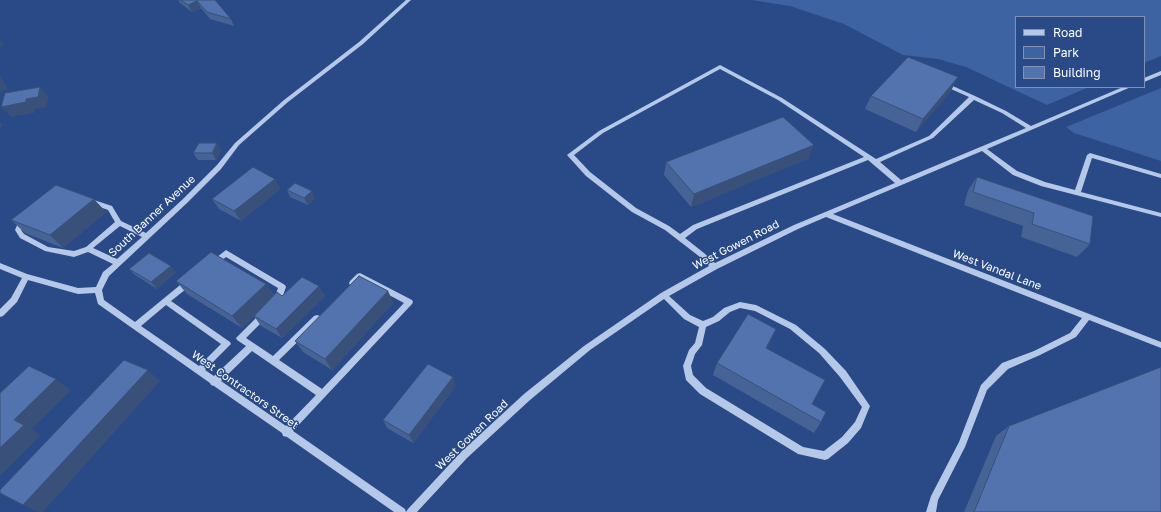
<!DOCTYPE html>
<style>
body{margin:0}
#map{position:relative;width:1161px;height:512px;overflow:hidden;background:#294a86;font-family:"Golos Text",sans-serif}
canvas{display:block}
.legend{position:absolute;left:1015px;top:16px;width:130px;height:72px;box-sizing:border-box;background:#294a86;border:1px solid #7f92b6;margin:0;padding:5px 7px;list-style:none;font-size:12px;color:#fff}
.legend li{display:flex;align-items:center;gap:8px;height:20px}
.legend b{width:20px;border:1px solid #7f92b6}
</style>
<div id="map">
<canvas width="1161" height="512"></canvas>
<ul class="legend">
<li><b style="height:5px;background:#b5c8e7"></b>Road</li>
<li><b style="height:11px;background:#3e63a2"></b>Park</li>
<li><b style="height:11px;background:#5273ad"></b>Building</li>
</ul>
</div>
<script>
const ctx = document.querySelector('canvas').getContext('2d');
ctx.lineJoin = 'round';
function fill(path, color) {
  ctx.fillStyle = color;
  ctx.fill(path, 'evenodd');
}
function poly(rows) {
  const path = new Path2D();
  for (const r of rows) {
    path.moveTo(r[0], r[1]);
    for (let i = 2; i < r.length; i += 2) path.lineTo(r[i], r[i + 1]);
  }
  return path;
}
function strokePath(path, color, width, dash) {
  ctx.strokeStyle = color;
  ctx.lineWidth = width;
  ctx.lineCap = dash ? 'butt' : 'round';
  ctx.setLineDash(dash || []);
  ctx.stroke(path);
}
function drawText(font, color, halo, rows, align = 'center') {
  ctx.font = font + ' "Golos Text",sans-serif';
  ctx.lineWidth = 3;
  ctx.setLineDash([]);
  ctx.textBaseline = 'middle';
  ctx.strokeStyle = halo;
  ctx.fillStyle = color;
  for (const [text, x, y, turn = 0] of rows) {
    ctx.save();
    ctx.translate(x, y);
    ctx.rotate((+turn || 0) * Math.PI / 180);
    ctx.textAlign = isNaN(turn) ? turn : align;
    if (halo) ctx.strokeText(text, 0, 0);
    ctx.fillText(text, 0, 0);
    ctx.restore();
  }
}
fill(poly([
 [752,0,1161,0,1161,56,1144,63,1144,17,1016,17,1016,87,1089,87,1047,105,966,67,938,59,903,55,844,24,790,6],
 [1161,88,1161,161,1074,133,1066,127]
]), '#3e63a2');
fill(poly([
 [406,0,411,0,363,44,288,102,239,145,221,169,187,203,109,276,102,290,104,300,135,322,185,281,191,281,192,283,191,285,171,301,230,342,231,344,205,370,214,376,246,346,237,340,236,338,261,313,264,312,267,313,268,315,267,317,246,338,273,356,314,316,317,315,320,316,321,318,320,320,279,360,322,389,404,303,361,280,356,285,353,286,350,285,349,283,350,281,357,274,360,273,412,300,413,302,412,304,293,431,405,509,406,512,408,509,461,452,524,394,584,346,661,293,709,266,700,257,665,230,632,212,586,176,567,155,599,131,720,65,782,98,876,159,929,136,969,97,942,85,942,83,946,83,975,96,1006,111,1031,126,1123,87,1131,87,987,149,1017,171,1045,182,1075,190,1087,155,1090,153,1161,174,1161,178,1092,158,1081,192,1161,213,1161,217,1041,186,1013,175,982,151,833,214,1161,342,1161,348,1089,320,1076,337,1040,355,1008,369,987,390,965,447,938,500,936,512,926,512,931,496,959,442,981,385,1002,363,1034,351,1070,333,1082,318,826,217,798,229,717,269,669,296,690,315,703,321,713,317,724,308,740,302,756,305,796,325,825,349,846,371,870,406,861,428,848,443,828,459,825,460,798,454,700,394,686,380,683,366,689,350,695,343,699,327,684,319,664,299,590,350,530,400,467,458,417,512,394,512,287,437,283,436,282,433,214,386,211,385,210,383,98,304,95,293,78,294,28,280,17,302,3,316,0,317,0,309,11,298,22,278,0,269,0,263,27,274,78,288,96,287,103,272,113,264,88,252,74,257,45,251,20,238,15,230,18,223,24,219,28,219,29,221,28,223,23,227,21,230,24,234,48,247,74,251,86,247,115,222,108,210,89,203,88,201,89,199,91,199,112,206,121,221,146,233,183,199,217,165,235,143,284,100,359,42,406,0],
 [720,69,778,100,864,157,693,225,680,234,669,226,636,208,590,172,574,155,603,133,720,69],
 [974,100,1002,113,1026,128,901,180,880,162,933,138,974,100],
 [868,160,895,183,794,225,715,263,704,253,685,238,697,229,868,160],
 [120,226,142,237,117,259,93,248,120,226],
 [166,305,221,344,199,366,141,326,166,305],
 [740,308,755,311,790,329,819,353,840,377,862,407,855,422,842,437,824,451,803,447,706,388,693,375,691,366,695,354,702,345,706,327,719,321,730,312,740,308],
 [252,351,316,395,286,426,221,381,252,351],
 [1161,71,1161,75,1144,82,1144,78,1161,71],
 [226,250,285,285,286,287,280,304,277,305,274,304,273,302,278,288,226,257,216,265,212,265,210,263,212,261,226,250]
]), '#b5c8e7');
fill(poly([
 [178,0,215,0,231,19,234,26,210,19,201,8,192,12,180,3],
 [951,91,916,132,865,109,871,96],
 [221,150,216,160,198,160,193,153],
 [809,158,691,207,664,175,666,162],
 [977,177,1090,244,1077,257,1021,237,1023,226,964,205,968,190],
 [275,179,280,189,241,221,219,209,212,199],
 [287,190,315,198,308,205,290,197],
 [106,212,63,248,25,233,11,220],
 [129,269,176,272,157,289,135,275],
 [176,281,266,284,274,296,325,296,282,338,261,326,254,316,242,328,187,294],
 [388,291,393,303,332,370,303,352,295,341],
 [771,341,767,348,812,404,821,422,814,433,713,375,717,363],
 [456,386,413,443,387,428,383,420],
 [1009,426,1161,512,964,512,996,436]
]), '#476395');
fill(poly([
 [197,1,201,8,192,12,188,5],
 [0,40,4,45,0,46],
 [0,75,8,89,0,92],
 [958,77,951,91,916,132,923,119],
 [40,87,49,97,46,107,35,109,34,113,11,117,1,107],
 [0,122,3,125,0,128],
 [217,143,221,150,216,160,212,153],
 [814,145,809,158,691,207,694,194],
 [275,179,280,189,241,221,234,211],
 [312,191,315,198,308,205,304,198],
 [94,199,106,212,63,248,50,235],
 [171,266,176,272,157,289,151,282],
 [266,284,274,297,242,328,232,316],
 [319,286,325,296,282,338,276,329],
 [388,291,393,303,332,370,325,359],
 [776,329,771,341,760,359,766,348],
 [148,370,160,381,43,512,38,512,23,505],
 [453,377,456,386,413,443,409,435],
 [56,379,71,390,32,429,41,435,0,476,0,448,14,420]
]), '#395079');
const building = poly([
 [181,0,215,0,231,19,207,12,197,1,188,5,181,0],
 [908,57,958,77,923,119,871,96,908,57],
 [40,87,38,97,26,99,26,102,1,107,5,93,40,87],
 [783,117,814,145,694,194,666,162,783,117],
 [199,143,217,143,212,153,193,153,199,143],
 [253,167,275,179,234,211,212,199,253,167],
 [977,177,1093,216,1090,244,1032,224,1034,213,973,192,977,177],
 [295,183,312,191,304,198,287,190,295,183],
 [56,185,94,199,50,235,11,220,56,185],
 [211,252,266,284,232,316,176,281,211,252],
 [149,253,171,266,151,282,129,269,149,253],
 [359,276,388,291,325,359,295,341,359,276],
 [302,277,319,286,276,329,254,316,277,292,282,296,302,277],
 [748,314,776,329,766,348,825,380,812,404,826,412,821,422,717,363,748,314],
 [124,360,148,370,23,505,0,493,0,490,124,360],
 [428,364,453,377,409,435,383,420,428,364],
 [29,366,56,379,14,420,24,425,0,448,0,393,29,366],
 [1161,367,1161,512,974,512,1009,426,1161,367]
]);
fill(building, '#5273ad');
strokePath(building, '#395079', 1);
drawText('11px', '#fff', '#294a86', [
 ["South Banner Avenue",152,216,-43],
 ["West Gowen Road",736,245,-27],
 ["West Vandal Lane",997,270,21],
 ["West Contractors Street",245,390,35],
 ["West Gowen Road",472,435,-44]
]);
</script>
